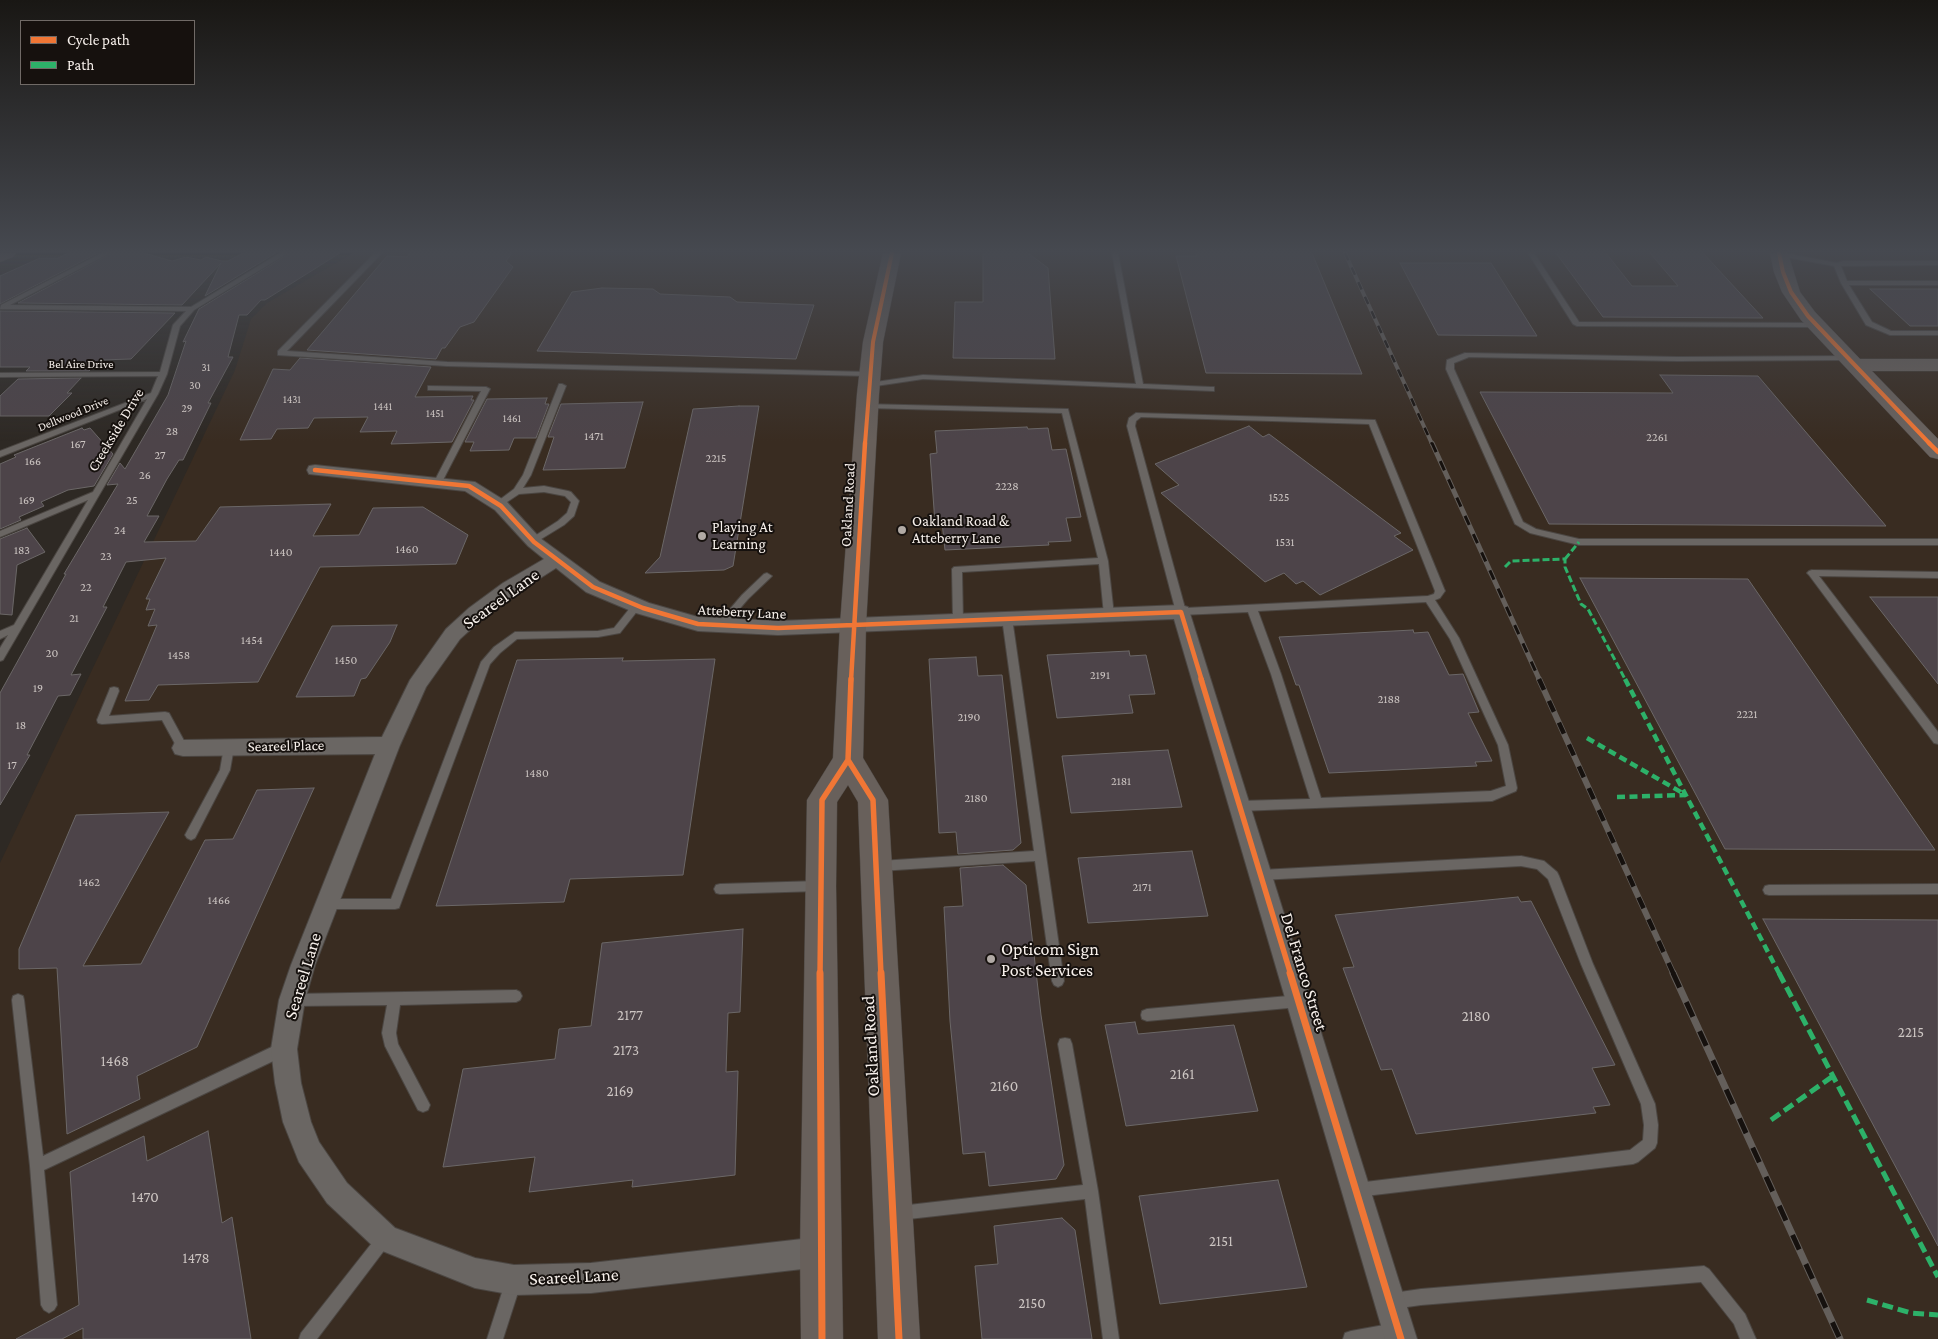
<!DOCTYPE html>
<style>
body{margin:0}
#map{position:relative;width:1938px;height:1339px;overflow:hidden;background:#2e2924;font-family:"Crimson Pro",serif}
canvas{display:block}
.legend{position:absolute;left:20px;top:20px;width:175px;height:65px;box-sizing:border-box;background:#16110e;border:1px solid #706a66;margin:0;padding:6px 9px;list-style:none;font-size:15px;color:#f7f0eb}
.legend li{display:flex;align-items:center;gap:10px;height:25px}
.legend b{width:25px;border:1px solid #706a66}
</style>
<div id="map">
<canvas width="1938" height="1339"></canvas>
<ul class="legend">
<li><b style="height:6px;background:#f07635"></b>Cycle path</li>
<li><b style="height:6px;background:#2db169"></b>Path</li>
</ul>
</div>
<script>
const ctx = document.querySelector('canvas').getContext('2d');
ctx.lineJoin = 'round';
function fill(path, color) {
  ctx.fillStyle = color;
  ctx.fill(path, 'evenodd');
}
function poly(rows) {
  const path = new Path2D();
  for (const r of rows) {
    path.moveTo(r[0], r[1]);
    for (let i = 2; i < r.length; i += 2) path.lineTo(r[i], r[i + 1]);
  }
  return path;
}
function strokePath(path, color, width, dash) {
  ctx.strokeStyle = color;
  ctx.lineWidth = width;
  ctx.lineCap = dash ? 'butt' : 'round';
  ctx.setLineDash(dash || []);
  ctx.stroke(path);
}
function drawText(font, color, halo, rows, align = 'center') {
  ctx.font = font + ' "Crimson Pro",serif';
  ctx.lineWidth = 4;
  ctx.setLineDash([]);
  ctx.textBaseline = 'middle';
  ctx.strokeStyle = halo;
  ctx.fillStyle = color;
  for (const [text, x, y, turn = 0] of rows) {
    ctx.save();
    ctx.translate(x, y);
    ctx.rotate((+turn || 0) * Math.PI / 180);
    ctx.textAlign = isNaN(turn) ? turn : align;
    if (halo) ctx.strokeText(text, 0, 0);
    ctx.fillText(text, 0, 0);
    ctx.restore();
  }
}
fill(poly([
 [353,253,1938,253,1938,1339,0,1339,0,863,235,370,251,319,267,303]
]), '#392c21');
const building = poly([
 [68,253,98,253,0,304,0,276,40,258,58,258,68,253],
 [112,253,144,253,172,261,186,257,201,260,206,257,222,261,228,261,243,253,276,253,205,296,221,263,182,305,18,303,112,253],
 [290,253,340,253,265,300,261,300,247,315,239,315,228,357,233,357,208,403,211,403,183,460,179,460,167,479,147,516,159,516,144,542,196,541,220,507,331,504,313,536,359,535,373,508,423,507,468,535,456,564,320,567,258,682,158,685,149,700,125,701,157,625,148,626,155,609,146,610,150,599,146,599,166,558,126,562,103,607,107,607,71,675,81,674,70,695,58,696,27,755,30,755,0,805,0,693,66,574,64,574,118,484,107,485,120,463,125,469,168,395,186,341,183,342,199,309,290,253],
 [410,253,512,253,506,261,513,267,474,322,460,327,445,348,442,348,436,359,307,350,387,256,407,257,410,253],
 [983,253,1028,253,1048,268,1055,359,953,358,955,302,983,302,983,253],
 [1196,253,1312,253,1362,374,1206,373,1176,256,1197,256,1196,253],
 [1556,253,1606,253,1632,286,1678,286,1650,253,1703,253,1763,318,1603,317,1556,253],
 [1400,263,1491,263,1537,336,1438,335,1400,263],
 [602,288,653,289,660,294,730,297,737,302,814,305,796,359,537,351,572,292,602,288],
 [1870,289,1938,289,1938,326,1910,326,1870,289],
 [0,311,175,313,131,359,100,360,89,371,26,371,30,367,0,367,0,311],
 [300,358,431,367,415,397,473,396,471,400,474,400,452,442,391,444,397,431,360,432,368,417,314,418,308,428,277,429,271,439,240,440,273,369,290,370,300,358],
 [1660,375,1758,376,1886,526,1549,524,1480,392,1673,393,1660,375],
 [81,378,67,393,72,393,49,416,0,416,0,396,18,379,81,378],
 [547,398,545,404,549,404,536,438,514,438,509,450,470,451,474,442,465,442,487,399,547,398],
 [643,402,625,468,543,470,554,437,548,437,561,404,643,402],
 [739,406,759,406,733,566,724,570,645,573,660,557,693,409,739,406],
 [1249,426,1263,437,1269,434,1401,533,1394,536,1413,550,1320,595,1303,581,1296,584,1284,573,1265,582,1161,493,1179,485,1155,464,1249,426],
 [1027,427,1028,429,1048,428,1052,450,1066,449,1081,517,1066,518,1071,541,1048,542,1049,545,945,550,942,522,935,523,930,454,937,453,935,431,1027,427],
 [82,428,84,430,90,428,113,454,94,486,68,490,41,502,44,506,19,517,21,520,0,529,0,464,16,457,14,455,82,428],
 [27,528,45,552,17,565,12,615,0,614,0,539,27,528],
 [1580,578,1748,579,1935,850,1725,849,1580,578],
 [1870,597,1938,597,1938,684,1870,597],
 [397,625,390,642,366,678,361,679,354,696,296,697,332,626,397,625],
 [1413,630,1414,633,1428,632,1449,675,1463,674,1479,712,1468,713,1492,761,1475,762,1477,766,1329,773,1299,685,1296,685,1279,637,1413,630],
 [1129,651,1130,656,1146,655,1155,694,1129,695,1133,713,1057,718,1047,655,1129,651],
 [976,657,978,676,1002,675,1021,843,1013,850,958,854,956,832,939,833,929,659,976,657],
 [623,658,622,661,715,659,683,875,570,879,564,902,436,906,517,660,623,658],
 [1168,750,1182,807,1071,813,1062,756,1168,750],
 [314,788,197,1047,137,1076,140,1099,67,1134,57,968,19,969,19,949,76,815,169,812,83,966,141,964,205,840,233,839,257,790,314,788],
 [1192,851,1208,916,1088,923,1078,858,1192,851],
 [1003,865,1026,885,1041,1015,1064,1165,1056,1179,989,1186,985,1152,963,1154,950,1021,944,907,963,906,960,868,1003,865],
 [1518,897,1521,902,1531,901,1615,1065,1592,1068,1610,1105,1593,1107,1596,1113,1416,1134,1392,1069,1381,1070,1343,968,1354,967,1335,915,1518,897],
 [1763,919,1938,920,1938,1246,1763,919],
 [743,929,740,1012,728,1013,726,1072,738,1071,735,1175,632,1187,633,1180,529,1192,535,1157,443,1167,463,1069,555,1059,559,1029,591,1026,602,943,743,929],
 [1135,1022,1138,1034,1234,1025,1258,1111,1126,1126,1105,1025,1135,1022],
 [208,1131,222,1223,232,1217,251,1339,83,1339,83,1328,62,1339,16,1339,79,1305,70,1172,144,1136,147,1161,208,1131],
 [1278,1180,1307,1287,1160,1304,1139,1196,1278,1180],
 [1062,1218,1075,1230,1092,1339,982,1339,975,1266,998,1264,994,1226,1062,1218]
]);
fill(building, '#4d4449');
strokePath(building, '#6b6767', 1);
const lane = poly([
 [102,253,110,253,10,305,191,307,280,253,288,253,194,310,180,326,167,374,158,394,3,660,0,661,0,648,8,635,0,639,0,631,14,625,88,500,0,537,0,531,93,492,147,399,0,457,0,451,151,393,158,376,0,377,0,373,160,372,173,325,186,311,0,309,1,305,102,253],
 [375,253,382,253,287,351,447,362,870,372,874,374,870,376,447,366,278,355,278,351,375,253],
 [1112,253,1118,253,1143,384,1211,387,1214,387,1214,391,923,379,869,387,865,385,869,383,923,375,1136,384,1112,253],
 [1528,253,1534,253,1579,322,1816,323,1820,325,1816,327,1577,326,1573,324,1528,253],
 [1777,253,1785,253,1837,263,1843,261,1938,261,1938,265,1841,266,1847,281,1938,281,1938,285,1849,285,1872,322,1891,331,1938,331,1938,335,1890,335,1866,325,1841,283,1834,266,1780,256,1778,255,1777,253],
 [1465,353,1678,357,1850,356,1851,358,1847,360,1678,361,1469,357,1454,363,1454,369,1523,522,1536,529,1579,539,1938,539,1938,545,1579,545,1530,533,1515,524,1446,369,1447,360,1465,353],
 [559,384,562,384,566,386,531,475,523,488,544,486,568,491,571,492,579,501,574,516,564,525,533,544,530,543,529,541,530,539,558,521,567,513,571,502,565,496,544,492,519,494,501,506,495,506,494,504,514,489,523,475,559,384],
 [428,386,486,387,490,389,442,482,438,485,434,482,481,391,431,390,428,390,428,386],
 [864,404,1068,409,1108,561,1114,615,1112,617,1106,617,1104,615,1099,564,962,572,963,620,958,623,953,620,952,569,954,567,1098,558,1062,413,867,408,864,408,864,404],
 [1136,413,1375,420,1445,591,1440,598,1435,600,1459,638,1508,745,1517,788,1516,791,1492,801,1240,811,1236,809,1234,806,1236,803,1240,801,1310,799,1271,674,1248,612,1181,615,1176,612,1127,426,1129,418,1136,413],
 [1141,417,1369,424,1435,591,1434,594,1428,596,1185,608,1135,426,1136,421,1141,417],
 [1426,602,1450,639,1498,745,1506,786,1491,791,1321,798,1281,674,1258,611,1426,602],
 [1812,570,1938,572,1938,578,1819,576,1938,732,1938,744,1934,743,1809,575,1807,573,1809,571,1812,570],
 [767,573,772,576,770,578,748,599,724,627,718,627,716,625,718,623,742,595,764,574,767,573],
 [637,602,642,605,620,633,598,637,517,639,500,653,490,664,399,908,395,909,328,909,324,908,322,904,324,900,328,899,391,899,481,662,494,647,515,632,598,631,614,628,634,603,637,602],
 [1007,615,1012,618,1064,981,1062,985,1058,987,1054,985,1052,981,1035,861,880,871,876,870,874,866,876,862,880,861,1034,851,1002,618,1007,615],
 [114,687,118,688,119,691,109,716,165,712,169,713,188,748,187,751,179,751,162,720,102,724,98,723,97,720,109,691,110,688,114,687],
 [229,743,233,744,234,747,230,770,195,838,191,840,187,838,185,835,220,770,224,747,225,744,229,743],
 [1521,856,1544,861,1557,872,1559,876,1593,964,1655,1104,1658,1125,1657,1143,1655,1148,1638,1162,1633,1164,1357,1197,1352,1195,1350,1190,1352,1185,1357,1183,1630,1150,1643,1140,1644,1125,1641,1104,1581,964,1548,879,1537,869,1521,866,1261,880,1257,879,1255,875,1257,871,1261,870,1521,856],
 [819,881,823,882,825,886,823,890,819,891,720,894,716,893,714,889,716,885,720,884,819,881],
 [1938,884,1938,894,1769,895,1765,894,1763,890,1765,886,1769,885,1938,884],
 [516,990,520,992,522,996,520,1000,516,1002,400,1005,396,1033,398,1044,430,1105,428,1110,423,1112,418,1110,385,1046,382,1033,387,1005,293,1006,288,1004,287,1000,288,996,293,994,516,990],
 [18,994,23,996,24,1000,43,1156,278,1044,283,1043,288,1044,290,1049,288,1054,44,1170,57,1305,54,1310,49,1313,44,1310,41,1305,30,1166,12,1000,13,996,18,994],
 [1299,995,1304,997,1305,1001,1304,1005,1299,1007,1147,1021,1142,1019,1141,1015,1142,1011,1147,1009,1299,995],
 [1065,1038,1070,1039,1072,1044,1098,1191,1119,1339,1103,1339,1085,1199,900,1220,895,1218,893,1213,895,1208,900,1206,1083,1185,1058,1044,1060,1039,1065,1038],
 [384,1232,389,1234,391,1239,389,1244,317,1339,299,1339,301,1333,379,1234,384,1232],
 [1704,1266,1709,1269,1745,1314,1756,1339,1740,1339,1734,1324,1701,1282,1421,1305,1393,1309,1388,1306,1385,1301,1388,1296,1393,1293,1421,1289,1704,1266],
 [513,1275,518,1278,521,1283,503,1339,487,1339,505,1283,508,1278,513,1275],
 [1395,1323,1400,1326,1403,1331,1400,1336,1395,1339,1343,1339,1345,1333,1351,1331,1395,1323]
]);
const street = poly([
 [315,465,475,482,507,502,540,538,600,582,649,603,698,617,778,621,1181,605,1188,607,1417,1339,1385,1339,1174,619,778,635,698,631,636,613,586,592,556,568,517,593,483,618,460,639,426,687,400,745,315,965,305,1000,297,1049,301,1083,311,1122,319,1142,347,1183,395,1228,475,1258,514,1265,591,1263,820,1237,830,1242,835,1252,830,1262,820,1267,591,1293,514,1295,475,1288,375,1248,327,1203,299,1162,283,1122,275,1083,271,1049,279,1000,291,965,375,754,183,756,175,754,172,748,175,742,183,740,382,737,410,680,446,629,469,608,503,583,544,559,528,546,495,510,465,491,309,474,307,470,309,466,315,465]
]);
const secondary = poly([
 [1770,253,1788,253,1800,292,1815,312,1860,359,1938,359,1938,371,1872,371,1938,439,1938,459,1930,457,1801,320,1782,292,1774,272,1770,253]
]);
const primary = poly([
 [883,253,901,253,883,342,879,394,866,625,863,758,888,800,920,1339,878,1339,858,802,848,785,837,802,836,886,843,1339,801,1339,800,1252,807,800,833,758,840,625,857,394,863,342,883,253]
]);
const highway = poly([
 [0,253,16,253,13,257,0,262,0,253]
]);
strokePath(lane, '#4b4642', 2);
strokePath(street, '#4b4642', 2);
strokePath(secondary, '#4b4642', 1);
strokePath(primary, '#4b4642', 1);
strokePath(highway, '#4b4642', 1);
fill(lane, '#6a6663');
fill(street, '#6a6663');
fill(secondary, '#6a635f');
fill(primary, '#68605b');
fill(highway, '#716661');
const railFar3 = poly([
 [1345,253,1432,444]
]);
const railFar2 = poly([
 [1432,443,1540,681]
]);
const railFar1 = poly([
 [1539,679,1674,975]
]);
const rail = poly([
 [1673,973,1840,1339]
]);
strokePath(railFar3, '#645f5b', 4);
strokePath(railFar2, '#645f5b', 5);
strokePath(railFar1, '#645f5b', 6);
strokePath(rail, '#645f5b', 7);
strokePath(railFar3, '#16110e', 2.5, [8]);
strokePath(railFar2, '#16110e', 3, [10]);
strokePath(railFar1, '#16110e', 4.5, [12]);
strokePath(rail, '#16110e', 5, [16]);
strokePath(poly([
 [1565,559,1579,542],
 [1505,567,1511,561,1565,559,1565,567,1581,604,1588,609,1626,681]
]), '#2db169', 3, [7, 3]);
strokePath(poly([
 [1625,679,1780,975],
 [1587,738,1686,795],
 [1617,797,1686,795]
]), '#2db169', 4.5, [8, 4.5]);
strokePath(poly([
 [1779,973,1938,1277],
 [1771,1120,1833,1076],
 [1867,1300,1911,1313,1938,1315]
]), '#2db169', 5, [11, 5]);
strokePath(poly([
 [1779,253,1783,272,1791,292,1808,316,1930,444],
 [865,444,873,342,892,253]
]), '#f07635', 4);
strokePath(poly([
 [1929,443,1938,452],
 [315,470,469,486,501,506,534,542,593,587,643,608,698,624,778,628,1181,612,1202,681],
 [851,681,865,443]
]), '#f07635', 4.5);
strokePath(poly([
 [1201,679,1291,975],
 [848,760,873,800,881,975],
 [820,975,822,800,848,760,851,679]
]), '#f07635', 5.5);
strokePath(poly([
 [820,973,822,1339],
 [881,973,899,1339],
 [1290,973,1401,1339]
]), '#f07635', 7);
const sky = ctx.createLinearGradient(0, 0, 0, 441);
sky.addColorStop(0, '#191714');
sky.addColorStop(0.57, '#464950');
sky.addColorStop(1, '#46495000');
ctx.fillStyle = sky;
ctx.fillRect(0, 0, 1938, 441);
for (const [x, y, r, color] of [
 [902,530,5,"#b1aaa5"],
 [702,536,5,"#b1aaa5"],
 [991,959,5,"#b1aaa5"]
]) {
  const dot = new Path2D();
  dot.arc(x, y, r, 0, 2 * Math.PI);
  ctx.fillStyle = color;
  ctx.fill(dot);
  strokePath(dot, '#16110e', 2);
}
drawText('11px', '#ccc5c2', null, [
 ["31",206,368],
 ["30",195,386],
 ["1431",292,400],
 ["1441",383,407],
 ["29",187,409],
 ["1451",435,414],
 ["1461",512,419]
]);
drawText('12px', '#f7f0eb', '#16110e', [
 ["Bel Aire Drive",81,364],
 ["Dellwood Drive",73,414,-22]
]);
drawText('12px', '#ccc5c2', null, [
 ["28",172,431],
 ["1471",594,436],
 ["2261",1657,437],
 ["167",78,444],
 ["27",160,455],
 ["2215",716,458],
 ["166",33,461],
 ["26",145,475],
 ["2228",1007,486],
 ["1525",1279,497],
 ["169",27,500],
 ["25",132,500],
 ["24",120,530],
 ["1531",1285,542],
 ["1460",407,549],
 ["183",22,550],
 ["1440",281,552],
 ["23",106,556],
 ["22",86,587],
 ["21",74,618],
 ["1454",252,640],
 ["20",52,653],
 ["1458",179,655],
 ["1450",346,660],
 ["2191",1100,675],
 ["19",38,688],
 ["2188",1389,699],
 ["2221",1747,714],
 ["2190",969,717],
 ["18",21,725],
 ["17",12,765],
 ["1480",537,773],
 ["2181",1121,781],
 ["2180",976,798],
 ["1462",89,882],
 ["2171",1142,887],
 ["1466",219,900]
]);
drawText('15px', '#f7f0eb', '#16110e', [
 ["Creekside Drive",116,430,-59],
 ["Oakland Road",848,505,-87],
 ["Atteberry Lane",742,612,3],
 ["Seareel Place",286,746,-1]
]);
drawText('15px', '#f7f0eb', '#16110e', [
 ["Oakland Road &",912,521],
 ["Atteberry Lane",912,538],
 ["Playing At",712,527],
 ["Learning",712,544]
], 'left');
drawText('15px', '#ccc5c2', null, [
 ["2177",630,1015],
 ["2180",1476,1016],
 ["2215",1911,1032],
 ["2173",626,1050],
 ["1468",115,1061],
 ["2161",1182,1074],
 ["2160",1004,1086],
 ["2169",620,1091],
 ["1470",145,1197],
 ["2151",1221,1241],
 ["1478",196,1258],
 ["2150",1032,1303]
]);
drawText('18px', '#f7f0eb', '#16110e', [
 ["Seareel Lane",501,599,-36],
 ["Del Franco Street",1304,972,73],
 ["Seareel Lane",303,976,-73],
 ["Oakland Road",871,1046,-93],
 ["Seareel Lane",574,1277,-3]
]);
drawText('18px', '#f7f0eb', '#16110e', [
 ["Opticom Sign",1001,949],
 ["Post Services",1001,970]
], 'left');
</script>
